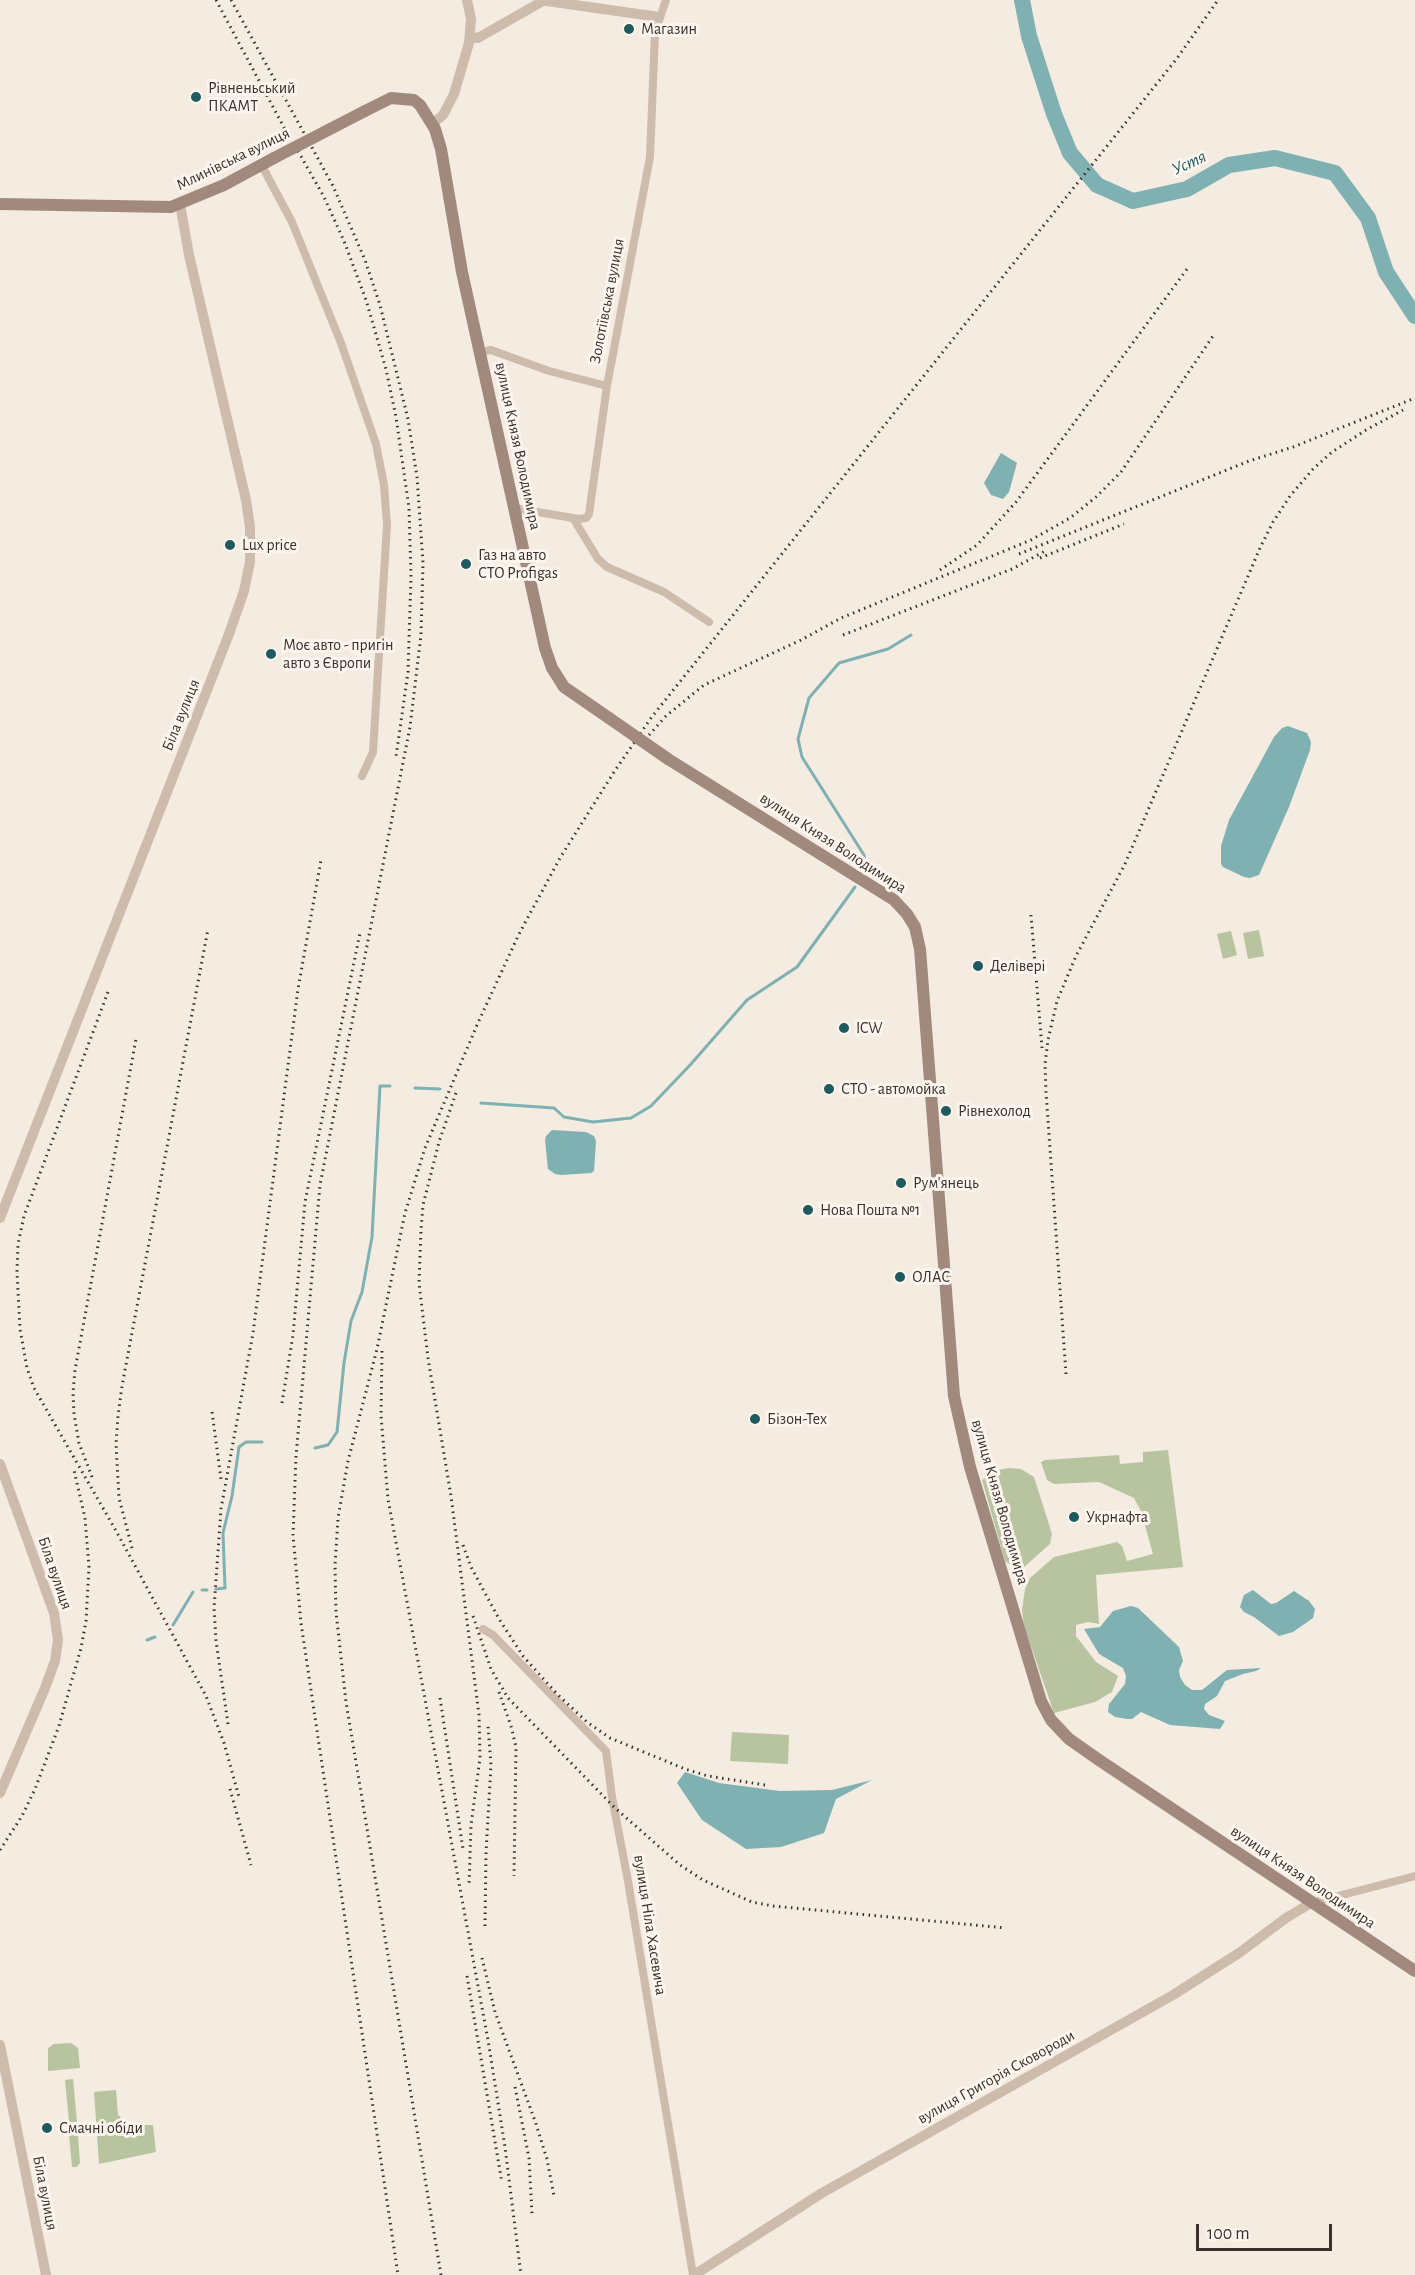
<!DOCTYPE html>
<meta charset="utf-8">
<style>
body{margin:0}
#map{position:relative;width:1415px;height:2275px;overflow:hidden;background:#f4ebe1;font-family:"Alegreya Sans",sans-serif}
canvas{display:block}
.scale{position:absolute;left:1196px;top:2224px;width:136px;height:27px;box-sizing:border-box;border:3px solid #3b302b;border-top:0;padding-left:8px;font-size:18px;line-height:21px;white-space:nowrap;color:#3b302b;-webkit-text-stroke:4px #fbf5ee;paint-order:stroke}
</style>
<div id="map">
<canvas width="1415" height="2275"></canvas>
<div class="scale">100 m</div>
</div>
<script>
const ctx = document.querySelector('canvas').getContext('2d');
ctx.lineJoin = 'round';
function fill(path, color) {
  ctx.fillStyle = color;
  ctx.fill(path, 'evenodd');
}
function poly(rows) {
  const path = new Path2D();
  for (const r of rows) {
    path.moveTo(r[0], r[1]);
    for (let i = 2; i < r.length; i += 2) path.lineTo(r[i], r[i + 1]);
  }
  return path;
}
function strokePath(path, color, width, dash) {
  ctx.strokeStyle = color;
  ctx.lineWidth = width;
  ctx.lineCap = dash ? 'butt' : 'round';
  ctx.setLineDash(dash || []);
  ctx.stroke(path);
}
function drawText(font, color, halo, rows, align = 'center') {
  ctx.font = font + ' "Alegreya Sans",sans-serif';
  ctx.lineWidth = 6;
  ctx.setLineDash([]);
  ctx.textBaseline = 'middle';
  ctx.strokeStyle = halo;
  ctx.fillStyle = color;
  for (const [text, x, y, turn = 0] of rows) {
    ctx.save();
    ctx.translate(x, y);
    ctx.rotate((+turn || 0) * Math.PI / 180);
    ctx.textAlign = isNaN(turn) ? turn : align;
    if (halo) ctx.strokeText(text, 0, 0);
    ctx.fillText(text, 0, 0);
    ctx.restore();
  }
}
fill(poly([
 [1259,930,1264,956,1248,959,1243,933],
 [1231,931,1237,955,1223,959,1217,934],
 [1168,1450,1183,1567,1096,1575,1099,1624,1088,1622,1076,1625,1076,1636,1096,1662,1118,1676,1112,1692,1095,1702,1054,1713,1024,1626,1022,1610,1025,1589,1030,1578,1054,1557,1117,1542,1122,1546,1127,1561,1153,1554,1141,1511,1134,1498,1099,1482,1054,1484,1047,1480,1041,1462,1045,1460,1119,1455,1120,1464,1143,1462,1143,1452],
 [1009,1468,1021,1469,1034,1477,1052,1534,1050,1544,1023,1568,1015,1568,1005,1561,982,1480,997,1470],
 [732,1732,789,1735,788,1764,730,1761],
 [71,2043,78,2048,80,2068,48,2071,48,2048,54,2044],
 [73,2079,77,2122,69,2122,65,2080],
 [116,2090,118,2115,131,2125,153,2125,156,2152,99,2164,94,2092],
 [69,2135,78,2135,80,2163,77,2167,72,2167]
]), '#b8c4a0');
fill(poly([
 [1001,453,1017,463,1009,492,1003,499,991,495,984,483],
 [1288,726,1307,733,1311,742,1310,750,1289,807,1259,875,1250,878,1244,877,1223,867,1221,864,1221,846,1229,820,1274,737,1282,728],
 [552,1130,586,1132,594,1136,596,1141,594,1171,591,1173,561,1175,555,1174,548,1169,545,1140,546,1136],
 [1253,1590,1271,1604,1276,1603,1294,1591,1309,1601,1315,1609,1313,1618,1293,1632,1279,1636,1254,1617,1244,1612,1240,1607,1244,1595],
 [1131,1606,1138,1608,1179,1647,1183,1661,1179,1670,1180,1677,1185,1685,1192,1690,1202,1690,1227,1670,1261,1668,1256,1671,1243,1674,1225,1681,1217,1696,1205,1704,1204,1709,1209,1715,1225,1721,1220,1729,1170,1725,1141,1712,1132,1719,1127,1719,1115,1717,1108,1712,1109,1704,1125,1684,1126,1676,1123,1668,1099,1654,1084,1629,1100,1627,1113,1611],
 [685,1772,719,1783,780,1791,832,1790,872,1780,836,1799,824,1833,781,1847,746,1849,702,1820,677,1783]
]), '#7fb0b2');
strokePath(poly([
 [865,870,864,855,802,757,798,739,809,698,839,663,888,649,911,635],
 [415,1088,440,1089],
 [481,1103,554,1108,564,1117,593,1122,631,1118,651,1106,691,1064,747,1000,797,967,855,887],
 [315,1448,328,1445,337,1432,344,1363,351,1321,362,1292,372,1237,380,1086,390,1086],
 [216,1589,225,1588,223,1533,232,1496,239,1447,246,1442,262,1442],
 [202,1590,207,1590],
 [173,1625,193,1592],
 [147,1640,155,1637]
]), '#7fb0b2', 3);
strokePath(poly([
 [1022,0,1029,36,1054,114,1070,153,1097,185,1133,201,1187,189,1229,165,1275,158,1335,173,1368,218,1386,272,1415,316]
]), '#7fb0b2', 16);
strokePath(poly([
 [262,166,292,222,341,343,376,444,384,485,387,525,373,752,362,776],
 [480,352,491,350,549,371,607,386],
 [514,508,579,519,586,518,589,514,607,386,650,157,655,32,666,0],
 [573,518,598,559,607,567,664,592,709,622],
 [483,1629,493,1635,606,1751,612,1797,628,1881,693,2275],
 [1311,1903,1415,1876]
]), '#cdbbac', 8);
strokePath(poly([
 [540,0,659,17],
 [470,37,478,38,543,1],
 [432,124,443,115,454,94,469,43,471,19,467,0],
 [0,1218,229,634,244,591,250,562,250,527,246,500,189,255,180,204],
 [0,1464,54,1613,58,1640,55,1661,45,1688,0,1793],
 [0,2045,46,2275],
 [694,2275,822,2193,1173,1995,1239,1953,1286,1918,1311,1903]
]), '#cdbbac', 10);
strokePath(poly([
 [365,111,391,98,414,100,420,105,435,129,441,149,462,272,545,648,552,668,564,687,609,718],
 [0,204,171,207,224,185,274,158],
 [668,759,894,900,907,914,915,927,920,949,954,1396,970,1467,1041,1701,1051,1720,1069,1739,1099,1760,1415,1971]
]), '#a18a7d', 12);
strokePath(poly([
 [216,0,288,135],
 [231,0,333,186,365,260,380,305,408,419,417,477,423,563,421,635,410,727,320,1185,296,1456,293,1535,301,1623,398,2275],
 [298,151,324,197,344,241,366,300,386,369,396,417,409,508,411,576,408,672,396,757],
 [1019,554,1249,461,1293,447,1415,398],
 [1040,558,1124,524],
 [940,570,977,545,1016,502,1187,269],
 [843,635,1012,569,1045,551],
 [649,735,666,716,704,685,801,640,841,618,1031,540,1070,518,1096,497,1121,472,1213,336],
 [1031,915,1042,1048],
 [108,992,24,1216,18,1244,17,1272,20,1329,27,1368,34,1388,115,1529,206,1696,224,1743,239,1797],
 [456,1093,439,1142,423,1205,421,1230,419,1283,428,1358,451,1496,479,1715,480,1758,471,1825,469,1887],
 [382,1351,381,1416,388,1499,488,2040,505,2147,521,2275],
 [1066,1374,1046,1092,1045,1064,1048,1040,1057,1001,1076,956,1125,864,1260,548,1273,522,1290,496,1313,469,1332,452,1366,430,1403,410],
 [282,1403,293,1335,305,1202,360,933],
 [212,1412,221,1479],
 [92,1477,79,1443,74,1414,73,1393,75,1370,136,1039],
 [463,1545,471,1567,499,1619,523,1656,557,1694,587,1722,610,1738,685,1769,708,1776,765,1785],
 [132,1548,119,1498,116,1444,118,1416,122,1386,208,929],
 [473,1616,491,1669,508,1698,614,1807,680,1865,703,1880,752,1902,773,1906,1006,1928],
 [499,1692,511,1726,516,1747,514,1876],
 [440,1698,463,1849],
 [228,1724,216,1641,214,1608,221,1509,253,1333,298,989,321,860],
 [230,1789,251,1865],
 [0,1850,22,1816,35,1789,59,1726,81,1648,86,1621,89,1567,85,1518,74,1470],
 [485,1926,486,1853,491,1765,488,1726],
 [482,1958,495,2012,535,2121,547,2159,554,2196],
 [467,1976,502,2183],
 [515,2087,529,2158,532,2214],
 [441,2275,346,1702,336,1612,335,1566,338,1518,348,1461,377,1349,405,1213,425,1148,477,1025,519,934,560,858,614,772,651,718,1178,57,1218,0]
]), '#3b302b', 3, [1.5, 4.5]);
strokePath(poly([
 [274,158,365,111],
 [609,718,668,759]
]), '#a18a7d', 12);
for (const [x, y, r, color] of [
 [629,29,6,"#1f5a5e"],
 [196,97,6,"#1f5a5e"],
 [230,545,6,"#1f5a5e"],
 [466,564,6,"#1f5a5e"],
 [271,654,6,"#1f5a5e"],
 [978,966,6,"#1f5a5e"],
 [844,1028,6,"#1f5a5e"],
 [829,1089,6,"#1f5a5e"],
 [946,1111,6,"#1f5a5e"],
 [901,1183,6,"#1f5a5e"],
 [808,1210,6,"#1f5a5e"],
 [900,1277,6,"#1f5a5e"],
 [755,1419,6,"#1f5a5e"],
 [1074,1517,6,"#1f5a5e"],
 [47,2128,6,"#1f5a5e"]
]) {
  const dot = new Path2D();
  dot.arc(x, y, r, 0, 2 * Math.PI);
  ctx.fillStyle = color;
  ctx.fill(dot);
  strokePath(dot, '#fbf5ee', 2);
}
drawText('16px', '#3b302b', '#fbf5ee', [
 ["Магазин",641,29],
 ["Рівненьський",208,88],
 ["ПКАМТ",208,106],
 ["Lux price",242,545],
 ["Газ на авто",478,555],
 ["СТО Profigas",478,573],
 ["Моє авто - пригін",283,645],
 ["авто з Європи",283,663],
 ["Делівері",990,966],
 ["ICW",856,1028],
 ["СТО - автомойка",841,1089],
 ["Рівнехолод",958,1111],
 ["Рум'янець",913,1183],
 ["Нова Пошта №1",820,1210],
 ["ОЛАС",912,1277],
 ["Бізон-Тех",767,1419],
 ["Укрнафта",1086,1517],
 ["Смачні обіди",59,2128]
], 'left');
drawText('16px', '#3b302b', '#fbf5ee', [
 ["Млинівська вулиця",233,159,-26],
 ["Золотіївська вулиця",607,301,-79],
 ["вулиця Князя Володимира",518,446,78],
 ["Біла вулиця",181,715,-68],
 ["вулиця Князя Володимира",833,843,33],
 ["вулиця Князя Володимира",1000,1502,74],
 ["Біла вулиця",55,1573,71],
 ["вулиця Князя Володимира",1303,1877,34],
 ["вулиця Ніла Хасевича",650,1925,81],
 ["вулиця Григорія Сковороди",996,2077,-29],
 ["Біла вулиця",45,2193,79]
]);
drawText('italic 18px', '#1f5a5e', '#fbf5ee', [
 ["Устя",1189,163,-25]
]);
</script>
